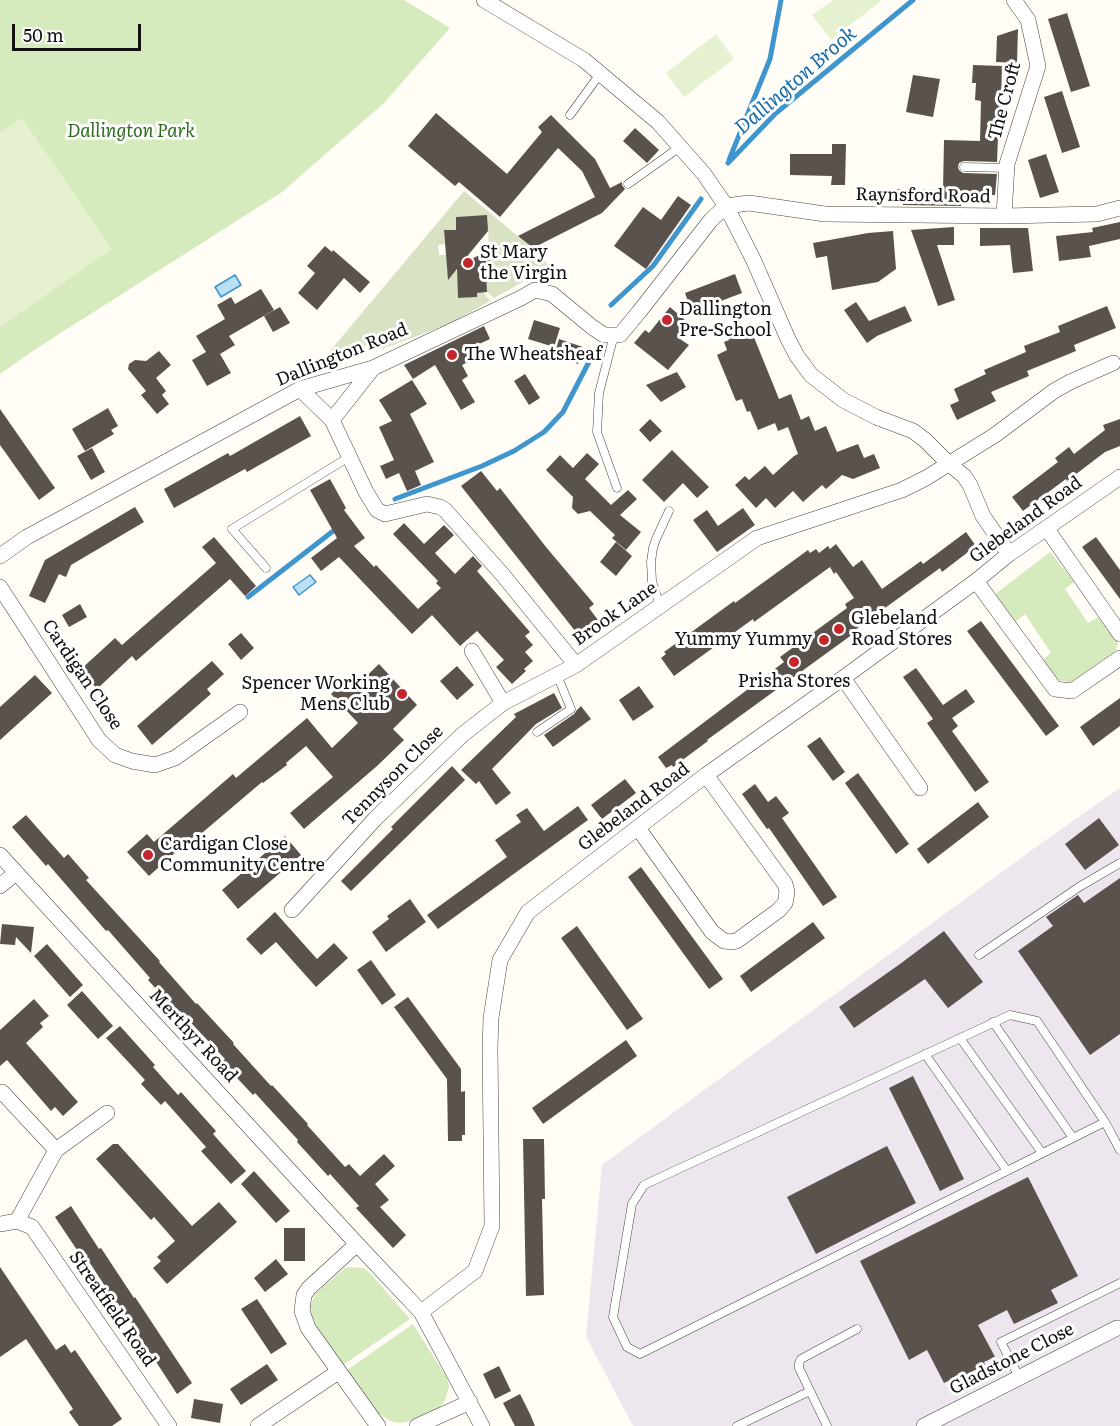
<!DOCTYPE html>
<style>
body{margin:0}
#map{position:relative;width:1120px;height:1426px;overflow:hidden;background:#fffdf5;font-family:Literata,serif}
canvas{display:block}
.scale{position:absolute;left:12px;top:24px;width:129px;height:27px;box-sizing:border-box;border:3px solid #111;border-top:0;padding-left:8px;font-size:18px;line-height:21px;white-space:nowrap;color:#111;-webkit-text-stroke:4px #fff;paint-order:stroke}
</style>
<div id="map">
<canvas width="1120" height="1426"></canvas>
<div class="scale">50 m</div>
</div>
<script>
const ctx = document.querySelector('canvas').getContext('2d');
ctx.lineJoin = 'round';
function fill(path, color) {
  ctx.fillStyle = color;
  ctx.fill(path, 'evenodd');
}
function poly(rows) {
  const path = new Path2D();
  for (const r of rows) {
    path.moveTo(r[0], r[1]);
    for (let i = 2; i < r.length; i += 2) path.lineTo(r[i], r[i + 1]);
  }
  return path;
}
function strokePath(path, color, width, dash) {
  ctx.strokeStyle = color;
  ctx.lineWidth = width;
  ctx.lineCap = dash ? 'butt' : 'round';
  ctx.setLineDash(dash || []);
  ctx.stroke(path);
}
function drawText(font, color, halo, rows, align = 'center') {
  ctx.font = font + ' Literata,serif';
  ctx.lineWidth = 6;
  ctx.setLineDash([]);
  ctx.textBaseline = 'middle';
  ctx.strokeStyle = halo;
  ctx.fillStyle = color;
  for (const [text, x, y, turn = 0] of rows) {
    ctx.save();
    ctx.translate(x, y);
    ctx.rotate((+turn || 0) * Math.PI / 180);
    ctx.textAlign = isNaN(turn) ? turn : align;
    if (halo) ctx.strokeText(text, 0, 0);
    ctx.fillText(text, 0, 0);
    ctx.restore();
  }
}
fill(poly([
 [1120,788,1120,1426,633,1426,586,1337,602,1165,1040,844]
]), '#eee6ef');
fill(poly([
 [0,0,404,0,450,28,384,103,282,192,34,350,0,374],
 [1050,552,1074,582,1065,589,1088,623,1098,617,1118,643,1115,653,1072,683,1055,679,1043,660,1051,653,1025,614,1014,623,994,595],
 [349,1267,363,1268,370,1273,410,1319,343,1365,312,1319,310,1306,316,1293,345,1268],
 [413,1324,447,1378,449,1387,445,1401,439,1408,429,1415,406,1422,398,1423,391,1421,379,1414,347,1370]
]), '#d5ebbd');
fill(poly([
 [464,191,533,249,550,267,494,298,487,292,486,271,490,271,488,228,477,228,476,216,456,217,456,230,444,230,445,244,438,245,439,255,446,255,447,272,457,271,458,298,476,297,477,293,483,292,490,301,449,324,382,349,376,343,325,357]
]), '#d9e3c4');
fill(poly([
 [833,0,880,0,881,1,831,40,812,15],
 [716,34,734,59,684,97,666,73],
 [22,118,112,249,0,327,0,133]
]), '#e6f2cf');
const water = poly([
 [235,275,241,285,221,297,215,287,235,275],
 [310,575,316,582,299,595,293,587,310,575]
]);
fill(water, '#b9e0f7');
strokePath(water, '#3f96cf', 1.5);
strokePath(poly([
 [729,160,770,59,781,0],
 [728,163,776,113,913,0],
 [611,305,653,266,701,199],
 [395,499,482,466,514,451,544,432,563,412,592,356],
 [248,597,337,528]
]), '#3f96cf', 5);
fill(poly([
 [1067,13,1090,86,1071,92,1048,19],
 [1018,29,1017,63,996,62,997,36],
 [973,65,1002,66,1000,137,998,137,997,162,964,161,959,163,958,167,959,170,963,173,997,174,995,195,962,194,961,206,903,205,897,189,943,190,944,140,980,141,981,101,975,100,976,83,972,83],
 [913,75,940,79,933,117,906,112],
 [1062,91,1080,147,1062,153,1044,97],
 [436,113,507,174,542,132,538,127,551,115,595,159,610,188,622,182,622,185,625,189,602,213,533,248,518,236,595,197,582,171,558,148,500,217,459,182,455,186,408,146],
 [635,128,659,150,647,163,623,141],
 [832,144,846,144,845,185,831,185,832,176,790,175,790,154,832,154],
 [1046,154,1059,192,1040,198,1028,160],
 [678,196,691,205,646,269,614,246,643,207,661,220],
 [487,215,488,231,460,265,489,250,490,271,486,271,487,292,477,293,477,297,458,298,457,269,448,280,444,230,456,230,456,217],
 [1120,222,1120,239,1089,246,1091,257,1059,261,1056,236,1093,232,1092,228],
 [954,227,954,245,937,245,955,300,938,306,911,230],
 [980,228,1028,228,1033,271,1013,273,1010,245,980,246],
 [893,231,896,269,878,282,832,290,827,256,816,258,813,243,868,233],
 [325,246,332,252,333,250,370,282,360,293,344,278,317,310,298,293,315,273,307,266],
 [735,274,742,293,692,312,685,293],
 [261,289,274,310,229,336,235,345,220,354,231,373,207,386,192,360,206,352,196,336,225,319,217,305,231,297,235,304],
 [856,302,869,321,905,306,912,321,877,336,867,343,844,310],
 [1107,306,1116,328,1074,345,1076,351,1027,371,1029,376,991,392,996,401,957,420,950,405,959,401,954,389,986,374,984,370,1026,352,1024,346,1060,332,1058,326],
 [280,307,290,323,273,332,264,316],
 [670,307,687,322,690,329,680,339,689,345,668,370,634,343,645,330,649,333],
 [534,320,560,328,554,347,528,339],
 [749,325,779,399,791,394,801,420,809,416,815,431,826,426,837,452,858,444,864,458,874,454,880,468,853,479,842,475,826,489,822,485,803,502,793,491,775,508,766,498,756,508,735,485,745,476,749,480,765,466,773,475,794,456,798,454,788,427,778,431,775,423,758,430,750,411,747,412,742,399,736,401,717,355,727,350,724,342,729,340,727,334],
 [484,326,490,339,477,345,482,355,462,365,468,376,462,380,475,402,461,410,435,365,413,379,404,365],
 [559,339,583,347,578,364,554,356],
 [159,351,171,365,156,378,166,391,162,395,169,404,157,414,141,395,146,391,128,369,129,364,135,360,146,361],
 [677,372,686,387,661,402,646,385],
 [525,374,540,398,529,405,514,381],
 [412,380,427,404,410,414,434,462,415,471,421,485,407,491,399,473,386,479,380,466,394,460,379,427,392,421,379,400],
 [108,408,118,426,111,430,114,434,85,451,72,429],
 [0,409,55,488,39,500,0,445],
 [300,416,311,436,247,472,245,469,174,508,164,489,228,453,230,456],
 [650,419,662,431,650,442,639,430],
 [1120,419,1120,446,1105,452,1067,481,1066,479,1023,511,1012,497,1058,462,1055,458,1069,447,1074,454,1105,430,1103,425],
 [92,448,105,472,91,480,77,456],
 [672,450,709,487,697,498,683,483,664,502,642,480],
 [587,453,599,464,585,479,611,505,628,490,637,499,620,515,641,532,626,550,612,538,615,535,590,511,578,514,572,508,573,497,546,470,560,455,573,468],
 [481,471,497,491,500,488,546,547,594,604,589,608,598,620,579,636,461,486],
 [330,479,346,508,344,510,365,538,354,546,374,567,376,565,418,609,441,588,436,583,438,581,393,534,404,523,424,544,444,525,454,535,435,553,455,574,473,556,482,566,477,571,530,632,525,636,533,645,525,652,533,661,524,669,526,671,512,684,496,667,504,660,477,631,460,646,432,615,412,634,339,557,321,571,311,558,337,538,310,490],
 [135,507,144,522,71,565,66,577,59,574,45,603,29,596,45,560],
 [743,508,755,525,717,552,693,520,707,510,718,526],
 [966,532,976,546,942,572,940,568,852,632,853,634,707,740,708,741,673,767,672,765,666,768,658,757,784,662,780,657,847,608,845,604,854,598,836,572,834,574,830,567,754,622,753,619,674,676,661,658,666,654,664,652,734,601,735,603,808,550,810,553,816,549,819,553,828,546,830,549,836,544,853,567,862,560,882,589,921,561,923,564],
 [214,537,256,586,245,596,230,579,136,661,132,656,97,689,80,670,115,638,122,645,216,563,202,547],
 [1096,537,1120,570,1120,599,1082,547],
 [616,542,632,556,616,576,600,562],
 [80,604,87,617,69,627,62,615],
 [981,621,1059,726,1046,736,967,631],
 [241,633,254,648,241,660,228,644],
 [212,661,224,674,207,689,211,694,152,745,137,726],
 [379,664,417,705,393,729,404,740,377,766,304,829,290,813,333,777,306,746,286,763,287,765,263,783,262,782,189,844,187,842,149,876,127,852,147,834,154,842,233,774,236,778,307,718,332,748,358,723,331,694,346,680,354,688],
 [457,666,474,685,457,700,440,681],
 [916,668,943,705,966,689,975,702,952,718,958,726,952,731,989,782,975,792,927,723,933,719,903,677],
 [35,675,52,693,0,740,0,707],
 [639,686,654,707,633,721,619,700],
 [554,693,562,708,536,724,492,769,511,793,496,805,479,781,476,784,461,770,516,717,514,714],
 [1120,698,1120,726,1093,746,1080,727],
 [581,706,591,719,553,747,544,735,574,714,577,710],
 [820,737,845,772,833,781,807,746],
 [452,766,465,780,351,891,341,881,393,829,391,827],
 [858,773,909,844,896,854,845,783],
 [625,779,636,793,602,819,591,805],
 [755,784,768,802,776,796,789,813,782,818,837,897,823,906,769,828,767,829,742,794],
 [978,802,989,817,928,864,917,849],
 [578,806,588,820,438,929,427,915,507,857,495,840,521,822,516,815,527,808,544,831],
 [26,815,64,858,68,854,89,878,86,880,160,961,159,962,196,1004,197,1003,234,1043,233,1044,271,1086,272,1085,308,1124,307,1125,345,1167,349,1164,360,1176,384,1154,395,1166,375,1184,389,1200,380,1207,406,1235,393,1248,356,1208,359,1206,330,1174,328,1176,297,1142,298,1140,255,1093,253,1095,222,1062,225,1059,180,1011,178,1013,148,980,150,978,108,930,106,931,48,864,46,866,12,827],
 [1099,818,1119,845,1085,870,1065,844],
 [285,836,301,855,238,909,222,890],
 [641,867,723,979,709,989,628,877],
 [1120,878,1120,1034,1090,1055,1018,951,1053,926,1046,917,1078,895,1084,903],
 [410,899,426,922,386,952,372,932,389,919,387,916],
 [275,912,317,959,334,943,348,958,316,987,276,942,261,955,246,939],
 [813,922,825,938,751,992,740,976],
 [2,924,34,927,31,953,16,937,15,945,0,944],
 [577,926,643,1019,627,1030,561,938],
 [944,931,983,982,948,1008,925,979,854,1028,839,1007,900,964],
 [47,944,83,985,70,997,34,956],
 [371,960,396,995,382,1005,357,970],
 [82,991,113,1026,98,1039,67,1005],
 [408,997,461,1069,461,1092,465,1091,465,1135,462,1135,462,1141,448,1141,447,1079,394,1007],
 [34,999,49,1016,40,1023,43,1027,26,1043,78,1102,63,1116,55,1107,51,1111,7,1060,0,1066,0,1030],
 [120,1026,155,1065,153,1067,178,1095,181,1092,216,1131,213,1134,246,1171,231,1184,201,1151,206,1147,165,1101,161,1105,141,1084,145,1080,106,1038],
 [626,1040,637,1056,543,1124,532,1108],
 [913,1076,964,1179,940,1191,889,1088],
 [523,1139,544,1139,545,1199,542,1199,544,1295,526,1296],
 [113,1144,118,1144,192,1226,219,1202,237,1222,167,1284,153,1268,161,1261,157,1257,175,1241,154,1217,151,1220,96,1159],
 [887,1146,916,1203,816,1254,787,1197],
 [254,1171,290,1211,276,1223,241,1184],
 [1028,1177,1078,1276,1051,1290,1058,1303,1014,1324,1007,1310,978,1325,995,1357,984,1362,985,1365,965,1375,964,1373,944,1383,927,1350,909,1360,860,1261],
 [71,1206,99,1249,101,1248,134,1298,135,1297,192,1383,177,1394,117,1302,116,1303,84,1254,81,1256,55,1217],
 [284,1228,305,1228,305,1261,284,1261],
 [276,1259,288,1274,265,1292,254,1278],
 [0,1267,56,1350,65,1344,71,1353,75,1350,122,1419,112,1426,79,1426,69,1412,73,1409,26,1339,0,1357],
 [257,1299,287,1344,271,1354,241,1309],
 [267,1364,278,1380,241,1405,230,1389],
 [499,1366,511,1391,495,1399,483,1374],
 [520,1394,530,1414,535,1426,515,1426,503,1403],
 [194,1399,223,1404,220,1423,191,1418]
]), '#5a524d');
const lane = poly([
 [570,115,600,74],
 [964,167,1007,168],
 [628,184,680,147],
 [614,335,599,393,597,432,617,488],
 [266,568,232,529,349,457],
 [660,606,652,581,651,562,653,548,656,539,669,511],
 [537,732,571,709,557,675],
 [979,955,1079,887,1120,863],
 [993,1022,1073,1138],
 [960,1038,1042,1153],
 [925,1054,1007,1171],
 [1105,1122,640,1354,627,1347,613,1317,632,1204,644,1185,1010,1015,1037,1021,1105,1122,1120,1150],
 [1019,1377,1001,1342,1120,1283],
 [737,1426,810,1391],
 [827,1426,799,1368,799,1363,801,1359,857,1329]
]);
const street = poly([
 [484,0,584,60,658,122,704,174,726,206,753,259,788,339,797,356,811,375,843,400,876,417,913,431,925,440,948,463,964,476,970,485,983,516,1009,554],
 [726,206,749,203,825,214,1004,216,1097,214,1120,208],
 [1004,216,1007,164,1038,66,1028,20,1014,0],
 [300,389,332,420,366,492,377,510,385,514,427,504,440,507,445,510,502,574,576,665],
 [332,420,373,368],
 [1047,529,1120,634],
 [0,556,27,537,300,389,373,368,521,298,535,290,552,294,592,327,604,335,620,335,639,312,711,220,726,206],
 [976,581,1055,689,1072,691,1120,658],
 [0,587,99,740,115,755,132,761,155,765,175,758,240,712],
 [472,651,503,703],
 [843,678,920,788],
 [638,828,712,932,724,941,733,942,738,940,779,910,785,903,786,899,787,892,785,884,706,775],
 [0,855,357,1244,421,1312,482,1426],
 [0,886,16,873],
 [292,910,375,819,462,735,503,703,576,665,757,538,902,490,926,478,995,435,1054,391,1070,382,1113,363],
 [2,1092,56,1150],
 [17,1221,56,1150,107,1113],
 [0,1224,17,1221,32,1227,169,1426],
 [357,1244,309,1288,304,1295,302,1311,308,1328,378,1426],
 [421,1312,475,1271,492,1226,490,1047,491,1018,500,960,528,912,706,775,843,678,976,581,1009,554,1120,477],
 [258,1426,338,1372],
 [417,1426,470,1402],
 [924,1426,1117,1328]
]);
strokePath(lane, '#444', 9);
strokePath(street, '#444', 16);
strokePath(lane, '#fff', 8);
strokePath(street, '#fff', 15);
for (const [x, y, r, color] of [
 [468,263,6,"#c4262e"],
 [667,320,6,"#c4262e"],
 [452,355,6,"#c4262e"],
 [839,629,6,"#c4262e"],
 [824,640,6,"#c4262e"],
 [794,662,6,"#c4262e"],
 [402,694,6,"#c4262e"],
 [148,855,6,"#c4262e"]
]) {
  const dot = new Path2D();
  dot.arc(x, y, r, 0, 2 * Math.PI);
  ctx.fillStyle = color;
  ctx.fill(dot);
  strokePath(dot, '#fff', 2);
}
drawText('18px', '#111', '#fff', [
 ["The Croft",1005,101,-75],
 ["Raynsford Road",923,196,1],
 ["Dallington Road",342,355,-22],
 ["Glebeland Road",1026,520,-36],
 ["Brook Lane",615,614,-35],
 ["Cardigan Close",82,675,56],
 ["Tennyson Close",393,776,-45],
 ["Glebeland Road",634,807,-37],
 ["Merthyr Road",193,1036,47],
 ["Streatfield Road",112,1309,55],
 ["Gladstone Close",1012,1359,-27]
]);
drawText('italic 18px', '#2f6b1f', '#fff', [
 ["Dallington Park",131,132]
]);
drawText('18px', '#111', '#fff', [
 ["St Mary",480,253],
 ["the Virgin",480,274],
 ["Dallington",679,310],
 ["Pre-School",679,331],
 ["The Wheatsheaf",464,355],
 ["Glebeland",851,619],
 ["Road Stores",851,640],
 ["Yummy Yummy",812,640,"right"],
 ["Prisha Stores",794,682,"center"],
 ["Spencer Working",390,684,"right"],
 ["Mens Club",390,705,"right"],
 ["Cardigan Close",160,845],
 ["Community Centre",160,866]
], 'left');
drawText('italic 20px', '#1768a6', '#fff', [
 ["Dallington Brook",796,81,-41]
]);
</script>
